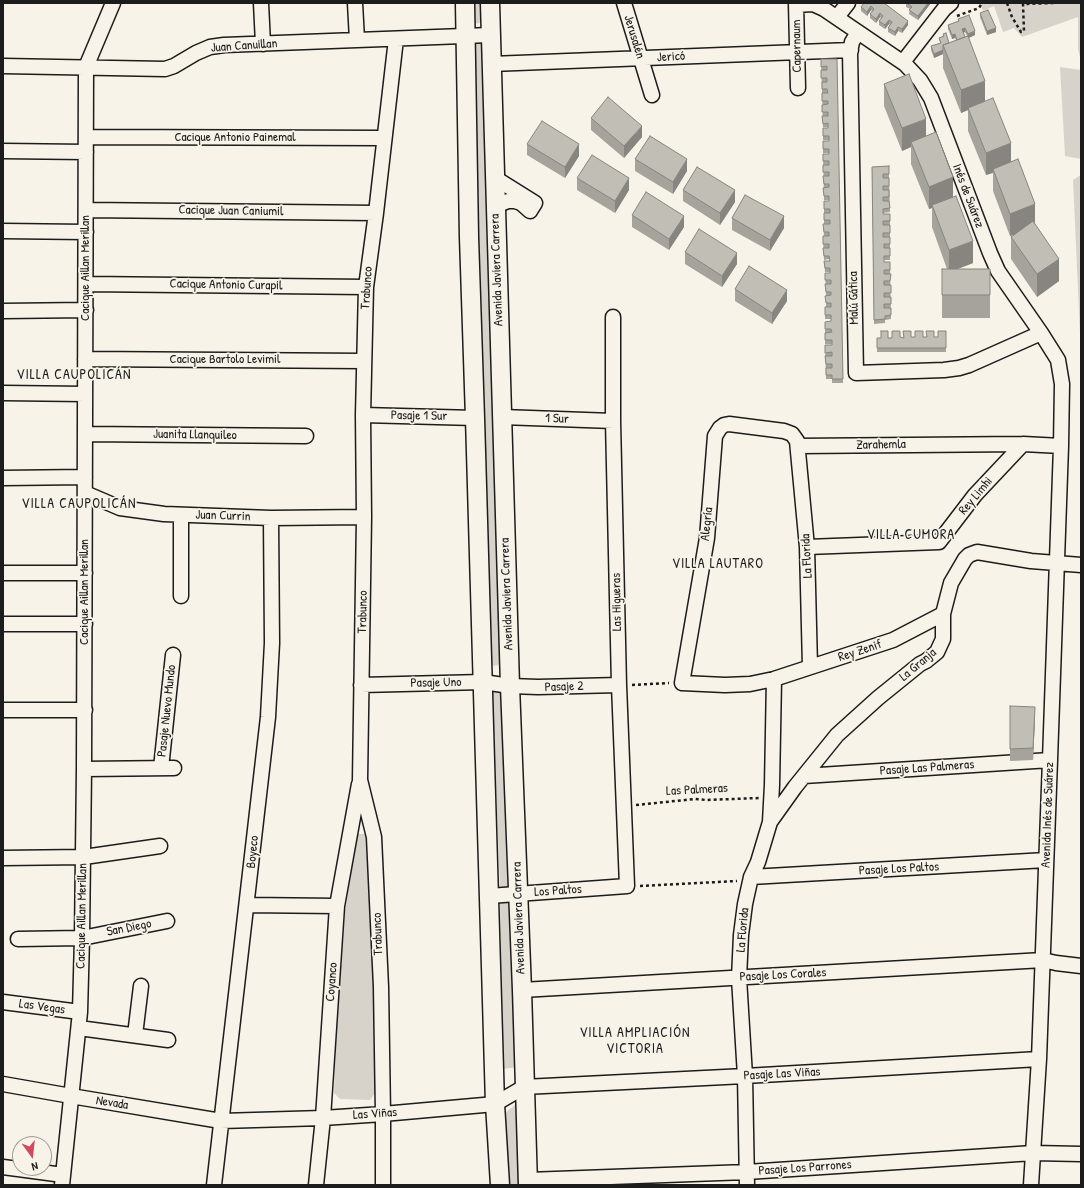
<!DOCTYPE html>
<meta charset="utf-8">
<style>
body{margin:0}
#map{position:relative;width:1084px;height:1188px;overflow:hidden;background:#f7f3e8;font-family:"Patrick Hand",sans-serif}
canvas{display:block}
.frame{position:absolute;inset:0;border:4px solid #1c1c1c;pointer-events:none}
.north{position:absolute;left:12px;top:1136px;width:40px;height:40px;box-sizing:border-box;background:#f7f3e8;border:1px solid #9f9d96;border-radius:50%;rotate:165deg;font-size:11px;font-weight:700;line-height:16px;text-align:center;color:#1c1c1c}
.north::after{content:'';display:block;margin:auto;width:14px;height:18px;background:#d1495b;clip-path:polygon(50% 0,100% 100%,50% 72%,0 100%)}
</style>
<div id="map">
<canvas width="1084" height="1188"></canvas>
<div class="frame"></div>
<div class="north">N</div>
</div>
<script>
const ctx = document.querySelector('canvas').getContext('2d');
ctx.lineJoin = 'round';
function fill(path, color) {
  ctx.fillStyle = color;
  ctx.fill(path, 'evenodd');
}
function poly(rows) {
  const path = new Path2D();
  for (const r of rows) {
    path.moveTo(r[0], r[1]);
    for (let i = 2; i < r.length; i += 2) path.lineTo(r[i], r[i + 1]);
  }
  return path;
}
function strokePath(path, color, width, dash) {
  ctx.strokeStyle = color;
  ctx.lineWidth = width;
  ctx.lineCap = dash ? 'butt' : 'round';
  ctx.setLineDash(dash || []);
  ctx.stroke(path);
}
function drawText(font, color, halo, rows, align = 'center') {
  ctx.font = font + ' "Patrick Hand",sans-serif';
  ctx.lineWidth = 3.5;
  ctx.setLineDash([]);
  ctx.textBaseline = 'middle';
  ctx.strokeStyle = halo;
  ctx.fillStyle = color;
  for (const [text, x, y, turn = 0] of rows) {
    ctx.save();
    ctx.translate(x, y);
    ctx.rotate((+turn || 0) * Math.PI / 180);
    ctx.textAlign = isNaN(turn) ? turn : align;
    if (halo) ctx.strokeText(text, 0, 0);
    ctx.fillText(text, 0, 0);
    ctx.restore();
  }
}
fill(poly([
 [474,3,483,3,484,22,474,24],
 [980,3,1081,3,1081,61,1078,49,1078,17,1022,37,1014,28,1003,32,994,6,983,11],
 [470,44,483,44,504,665,489,666],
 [1060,67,1081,70,1081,159,1065,156],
 [1081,175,1081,356,1073,180],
 [492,691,505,691,513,888,500,887],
 [357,834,367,834,378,1089,370,1100,340,1099,334,1093,336,1041,345,912],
 [500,902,514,902,518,1067,502,1069],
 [521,1100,524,1185,507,1185,504,1114]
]), '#d7d3cb');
const minor = poly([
 [261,3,263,44],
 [355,3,357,40],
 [624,3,652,95],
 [796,3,798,88],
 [796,5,813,4,824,9,905,64,920,80,931,98,990,253,998,271,1041,333,1058,360,1062,384,1061,446,1050,760,1039,1059,1031,1185],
 [837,17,848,3],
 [858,32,852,42,850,52,856,373,944,370,959,368,969,365,1041,333],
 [903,62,944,9,951,3],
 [491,64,851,50],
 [3,66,165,69,174,66,196,53,210,47,224,45,490,35],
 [86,137,384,138],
 [3,151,86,152],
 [495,206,508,201,515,201,521,203,530,211,535,203,495,178],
 [86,210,376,213],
 [3,231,86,232],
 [86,284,366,287],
 [3,311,86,310],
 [85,359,364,361],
 [3,393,85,394],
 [363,415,475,418],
 [502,417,613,421],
 [85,434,306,436],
 [798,446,1023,444,1061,446],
 [3,478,85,477],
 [85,493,120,508,164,514,271,518,364,517],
 [181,515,181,596],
 [807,547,939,542,975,495,1023,444],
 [3,573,85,573],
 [3,624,85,624],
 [810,667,807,547,797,441,792,434,784,431,729,424,724,425,720,428,715,436,707,538,682,683,725,685,750,684,774,679,893,640,943,614],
 [361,685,483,682,510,686,538,687,619,685],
 [3,710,85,710],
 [161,768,173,655],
 [84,769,174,768],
 [804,776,1050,760],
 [770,822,795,787,837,735,878,698,920,664,926,661,937,652,943,639,943,614,951,583,965,559,969,555,977,552,1031,561,1081,565],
 [3,858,84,857,160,846],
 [751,877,1046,860],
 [489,896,627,886,619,685,613,421,613,317],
 [247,905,337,906],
 [18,939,82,938,167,921],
 [522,990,1043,960,1056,963,1081,966],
 [3,1002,80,1012],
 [79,1028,168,1040],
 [135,1035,141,986],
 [3,1084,71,1096,221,1121,323,1118,383,1114,495,1104,524,1087,745,1076,1039,1059],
 [3,1167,63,1175],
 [528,1180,747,1172,1033,1153,1081,1154],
 [62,1185,80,1012,82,938,84,769,86,67,113,3],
 [214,1185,268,717,272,643,271,518],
 [316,1185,323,1118,337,906,359,784],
 [383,1185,383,1114,381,987,374,837,360,780,364,517,363,415,366,287,376,213,396,39],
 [747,1185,745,1076,739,978,741,935,745,904,751,877,758,862,770,822,772,785,774,679]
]);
const major = poly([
 [465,3,469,237,475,418,495,1104,500,1185],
 [490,3,510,686,522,990,528,1185]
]);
strokePath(minor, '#1c1c1c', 17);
strokePath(major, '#1c1c1c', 21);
strokePath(poly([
 [1007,3,1012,17,1021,32,1024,31,1023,4,1054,3],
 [957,16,979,8,982,3],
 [632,685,669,683],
 [636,805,695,799,706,800,759,798],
 [640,886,737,881]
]), '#1c1c1c', 2.5, [3, 3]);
strokePath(minor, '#f7f3e8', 14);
strokePath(major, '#f7f3e8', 18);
fill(poly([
 [864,3,908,25,902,33,898,31,895,36,888,32,888,28,890,25,889,24,885,29,879,25,879,21,881,18,880,17,876,23,870,18,870,14,872,11,871,10,867,16,861,11,861,7],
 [906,3,931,3,918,20,909,14,910,9,906,7],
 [980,13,996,32,987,35,980,17],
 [958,19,975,35,969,38,985,101,1011,162,1035,224,1059,281,1037,297,1011,259,1011,237,1014,235,1010,236,993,191,993,172,986,175,968,131,968,110,961,113,943,68,943,54,934,58,931,50,931,46,940,43,939,38,943,36,943,34,949,43,956,40,955,38,952,39,948,29,948,25,958,22],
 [965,32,967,36,965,37,963,33],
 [821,59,837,59,843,383,832,383,832,379,826,379,825,345,832,345,832,344,825,344,825,322,831,321,831,319,825,319,825,307,826,307,826,296,825,273,830,273,830,272,825,272,824,261,830,261,829,259,824,260,823,240,824,236,823,224,824,224,824,213,830,213,824,213,824,201,829,201,829,200,824,200,823,154,829,154,829,153,823,153,823,141,829,141,829,140,823,140,823,128,828,128,828,127,823,127],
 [884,84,926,136,953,197,973,263,958,269,990,269,990,318,942,318,942,269,947,269,932,227,932,208,929,209,911,164,911,147,902,151,884,106],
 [591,118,642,137,624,158,591,130],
 [527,144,579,156,565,178,527,155],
 [635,159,687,171,673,194,635,171],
 [889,166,889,178,883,178,889,178,890,212,883,213,883,214,890,214,890,260,884,260,884,262,890,262,891,319,885,320,885,323,874,324,872,167],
 [577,178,629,190,615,213,577,190],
 [683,190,735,202,720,225,683,201],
 [632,215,684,227,669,250,632,227],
 [732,218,784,228,770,251,732,230],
 [685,252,737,264,722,287,685,264],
 [735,289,787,301,772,324,735,301],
 [946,331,946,352,877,352,877,338,938,337],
 [1010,706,1035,718,1033,760,1010,761]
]), '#a5a39c');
fill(poly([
 [928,3,931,3,918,20,918,16],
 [871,6,871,10,867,16,867,12],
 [880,13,880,17,876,23,876,19],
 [889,20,889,24,885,29,885,25],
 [908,21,908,25,902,33,902,29],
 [898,27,898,31,895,36,895,32],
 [965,28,965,32,962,33,962,29],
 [996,28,996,32,987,35,987,31],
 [975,31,975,35,968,38,968,34],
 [955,34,955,38,952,39,952,35],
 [943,50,943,54,934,58,934,54],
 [985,81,985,103,968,108,968,110,961,113,961,90],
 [926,119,926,142,911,142,911,147,902,151,902,128],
 [642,126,642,137,624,158,624,146],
 [1011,143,1011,166,993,169,993,173,986,175,986,153],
 [579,144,579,156,565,178,565,167],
 [687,159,687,171,673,194,673,182],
 [953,177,953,200,932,205,932,208,929,209,929,187],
 [629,178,629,190,615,213,615,201],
 [735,190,735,202,720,225,720,213],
 [1035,204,1035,227,1010,236,1010,214],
 [684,216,684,227,669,250,669,239],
 [784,216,784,228,770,251,770,240],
 [973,241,973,263,949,272,949,250],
 [737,253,737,264,722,287,722,276],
 [1059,259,1059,281,1037,297,1037,274],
 [787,290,787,301,772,324,772,313],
 [1035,707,1035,718,1033,760,1033,748]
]), '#86857f');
const building = poly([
 [864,3,884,3,908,21,902,29,898,27,895,32,888,28,892,22,889,20,885,25,879,21,883,16,880,13,876,19,870,14,874,9,871,6,867,12,861,7,864,3],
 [907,3,928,3,918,16,909,10,912,7,907,3],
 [988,10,996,28,987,31,980,13,988,10],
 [969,15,975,31,968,34,965,28,962,29,965,37,957,40,955,34,952,35,948,25,959,21,958,19,969,15],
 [946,33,949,43,943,45,943,50,934,54,931,46,941,43,939,38,944,36,943,34,946,33],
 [968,36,985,81,961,90,943,45,968,36],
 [821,59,837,59,843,379,832,379,832,375,826,375,826,368,832,368,832,364,826,364,825,356,832,356,832,352,825,353,825,345,832,345,832,340,825,340,825,333,832,332,831,329,825,329,825,322,831,321,831,315,825,315,825,307,831,307,831,303,826,303,825,296,831,295,831,292,826,292,825,284,831,284,831,280,825,280,825,273,830,273,830,268,825,268,824,261,830,261,829,256,824,256,823,248,829,248,829,244,823,244,823,236,829,236,829,232,824,232,823,224,830,224,830,220,824,220,824,213,830,213,830,209,824,209,824,201,829,201,829,196,824,196,823,188,829,187,829,184,824,184,823,176,829,176,829,172,823,172,823,165,829,165,829,161,823,161,823,154,829,154,829,149,823,149,823,141,829,141,829,136,823,136,823,128,828,128,828,123,823,124,822,116,828,116,828,112,822,112,822,105,828,104,828,101,822,101,822,93,828,93,827,89,822,89,822,82,827,82,827,78,821,78,821,70,827,70,827,66,821,67,821,59],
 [909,74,926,119,902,128,884,84,909,74],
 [608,97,642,126,624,146,591,118,608,97],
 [993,98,1011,143,986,153,968,108,993,98],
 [542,121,579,144,565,167,527,144,542,121],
 [936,132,953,177,929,187,911,142,936,132],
 [650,136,687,159,673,182,635,159,650,136],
 [592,155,629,178,615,201,577,178,592,155],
 [1018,159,1035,204,1010,214,993,169,1018,159],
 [889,166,889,174,883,174,883,178,889,178,889,186,883,186,883,190,889,190,889,197,883,197,883,201,889,201,890,208,883,209,883,214,890,214,890,221,883,221,883,225,890,225,890,233,883,233,883,237,890,237,890,244,884,244,884,248,890,248,890,256,884,256,884,262,890,262,890,270,884,270,884,274,891,274,890,281,884,281,884,285,891,285,891,293,884,293,884,297,891,297,891,304,884,304,884,308,891,308,891,315,885,316,885,319,874,320,872,167,889,166],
 [697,167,735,190,720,213,683,190,697,167],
 [646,192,684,216,669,239,632,215,646,192],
 [745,195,784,216,770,240,732,218,745,195],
 [956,196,973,241,949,250,932,205,956,196],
 [1033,221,1059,259,1037,274,1011,237,1033,221],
 [699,229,737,253,722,276,685,252,699,229],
 [749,266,787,290,772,313,735,289,749,266],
 [942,269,990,269,990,295,942,295,942,269],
 [881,331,888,331,888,338,892,338,892,331,900,331,900,337,904,338,903,331,911,331,911,337,915,337,915,331,923,331,923,337,927,337,926,331,934,331,934,337,938,337,938,331,946,331,946,348,877,348,877,338,881,338,881,331],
 [1010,706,1035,707,1033,748,1010,749,1010,706]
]);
fill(building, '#c0beb5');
strokePath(building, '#86857f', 1);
drawText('13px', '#1c1c1c', '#f7f3e8', [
 ["Jerusalén",634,37,73],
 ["Juan Canuillan",244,46,-4],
 ["Capernaum",797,46,-91],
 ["Jericó",671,57,-3],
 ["Cacique Antonio Painemal",235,138],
 ["Inés de Suárez",968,196,69],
 ["Cacique Juan Caniumil",231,211,1],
 ["Cacique Aillan Merillan",86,268,-90],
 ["Avenida Javiera Carrera",497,270,-92],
 ["Cacique Antonio Curapil",226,285,1],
 ["Trabunco",367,288,-86],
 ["Malú Gática",854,298,-91],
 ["Cacique Bartolo Levimil",225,360],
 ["Pasaje 1 Sur",419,416,1],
 ["1 Sur",557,419,2],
 ["Juanita Llanquileo",195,435,1],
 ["Zarahemla",881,445,-1],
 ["Rey Limhi",976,496,-50],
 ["Juan Currin",223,516,2],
 ["Alegría",707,524,-84],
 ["La Florida",807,556,-93],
 ["Cacique Aillan Merillan",85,592,-90],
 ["Avenida Javiera Carrera",507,594,-92],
 ["Las Higueras",617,602,-91],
 ["Trabunco",363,612,-89],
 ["Rey Zenif",860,651,-18],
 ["La Granja",918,665,-40],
 ["Pasaje Uno",436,683,-1],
 ["Pasaje 2",564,687,-2],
 ["Pasaje Nuevo Mundo",167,711,-84],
 ["Pasaje Las Palmeras",927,768,-4],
 ["Las Palmeras",697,790,-3],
 ["Avenida Inés de Suárez",1048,815,-88],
 ["Boyeco",253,852,-84],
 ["Pasaje Los Paltos",899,869,-3],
 ["Los Paltos",558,891,-4],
 ["Cacique Aillan Merillan",82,916,-89],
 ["Avenida Javiera Carrera",519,918,-92],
 ["San Diego",129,928,-11],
 ["La Florida",743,930,-85],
 ["Trabunco",378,934,-92],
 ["Pasaje Los Corales",783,975,-3],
 ["Coyanco",332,982,-86],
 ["Las Vegas",42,1007,8],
 ["Pasaje Las Viñas",782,1074,-3],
 ["Nevada",112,1103,9],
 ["Las Viñas",375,1114,-4],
 ["Pasaje Los Parrones",805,1168,-4]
]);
ctx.letterSpacing = '1px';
drawText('14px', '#1c1c1c', '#f7f3e8', [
 ["VILLA CAUPOLICÁN",74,375],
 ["VILLA CAUPOLICÁN",79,504],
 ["VILLA CUMORA",911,535],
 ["VILLA LAUTARO",718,564],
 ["VILLA AMPLIACIÓN",635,1033],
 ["VICTORIA",635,1049]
]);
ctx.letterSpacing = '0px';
</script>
